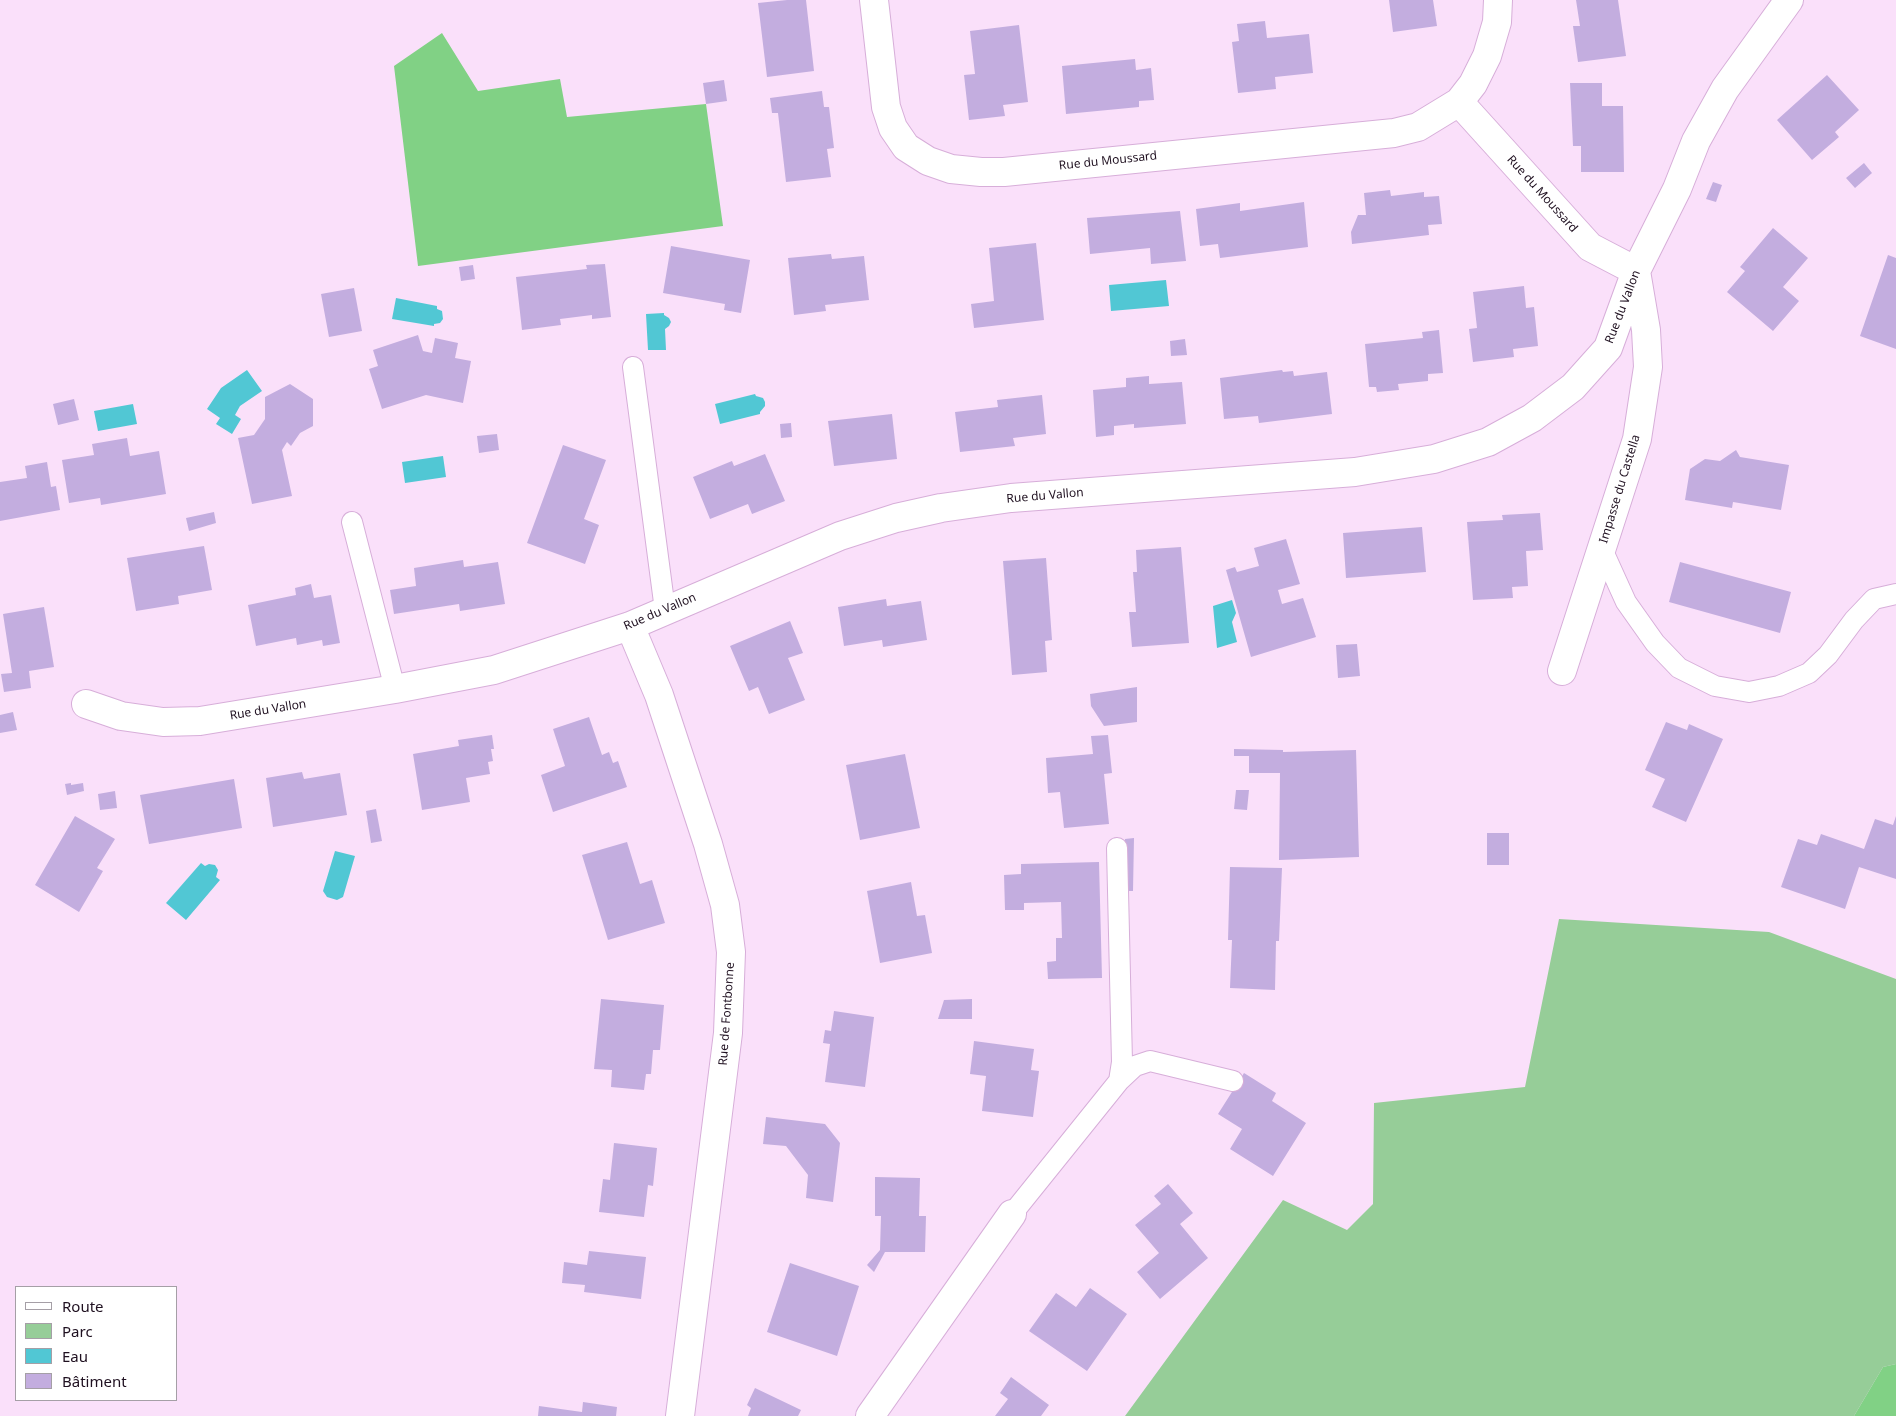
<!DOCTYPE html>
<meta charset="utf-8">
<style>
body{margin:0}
#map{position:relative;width:1896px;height:1416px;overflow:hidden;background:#fae0fa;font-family:"Noto Sans",sans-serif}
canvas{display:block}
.legend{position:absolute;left:15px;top:1286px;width:162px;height:115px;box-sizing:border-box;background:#fff;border:1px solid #a59fa6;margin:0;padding:6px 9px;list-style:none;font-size:15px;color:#1f1020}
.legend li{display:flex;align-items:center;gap:10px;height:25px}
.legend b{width:25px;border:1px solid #a59fa6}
</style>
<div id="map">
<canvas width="1896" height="1416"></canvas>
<ul class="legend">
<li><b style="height:6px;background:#fff"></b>Route</li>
<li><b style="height:14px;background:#96cd98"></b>Parc</li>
<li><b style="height:14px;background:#51c7d4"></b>Eau</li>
<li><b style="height:14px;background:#c3addf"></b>Bâtiment</li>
</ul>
</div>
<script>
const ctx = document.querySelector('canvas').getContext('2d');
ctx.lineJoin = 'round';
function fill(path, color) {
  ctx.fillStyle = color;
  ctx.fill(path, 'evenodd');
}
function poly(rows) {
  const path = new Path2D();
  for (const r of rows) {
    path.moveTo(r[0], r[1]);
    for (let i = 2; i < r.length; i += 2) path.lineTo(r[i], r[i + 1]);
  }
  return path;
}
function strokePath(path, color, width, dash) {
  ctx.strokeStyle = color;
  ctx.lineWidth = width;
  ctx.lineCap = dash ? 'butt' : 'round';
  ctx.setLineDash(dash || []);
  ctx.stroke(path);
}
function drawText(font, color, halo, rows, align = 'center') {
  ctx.font = font + ' "Noto Sans",sans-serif';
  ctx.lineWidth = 4;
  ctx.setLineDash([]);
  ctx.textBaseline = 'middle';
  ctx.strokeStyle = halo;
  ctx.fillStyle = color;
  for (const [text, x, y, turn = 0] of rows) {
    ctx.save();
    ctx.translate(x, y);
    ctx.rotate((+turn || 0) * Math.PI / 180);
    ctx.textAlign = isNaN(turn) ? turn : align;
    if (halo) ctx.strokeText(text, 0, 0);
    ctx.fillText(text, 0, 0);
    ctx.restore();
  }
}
fill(poly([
 [1559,919,1769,932,1896,979,1896,1364,1883,1367,1854,1416,1125,1416,1283,1200,1347,1230,1373,1204,1374,1103,1525,1087]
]), '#96cd98');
fill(poly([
 [442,33,478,91,560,79,567,117,706,104,723,226,418,266,394,66],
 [1896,1364,1896,1416,1854,1416,1883,1367]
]), '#81d185');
fill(poly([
 [1166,280,1169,306,1111,311,1109,285],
 [396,298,437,306,437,309,442,311,443,319,440,323,434,324,434,326,392,319],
 [664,313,664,315,669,318,671,322,669,326,665,329,666,350,648,350,646,314],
 [247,370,262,391,240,406,235,415,241,419,232,434,216,424,220,418,207,409,221,388],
 [755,394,756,396,763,398,765,402,765,406,760,412,760,414,720,424,715,404],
 [133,404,137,424,98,431,94,411],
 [443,456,446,477,405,483,402,462],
 [1232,600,1236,613,1232,622,1237,642,1217,648,1213,606],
 [335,851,355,856,343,897,337,900,327,897,323,891],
 [201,863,205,866,209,864,215,865,218,870,216,877,220,880,186,920,166,903]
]), '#51c7d4');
fill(poly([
 [787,0,806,0,814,71,767,77,758,3],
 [1389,0,1433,0,1437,26,1393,32],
 [1576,0,1618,0,1626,56,1578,62,1573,26,1580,26],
 [1265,21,1267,38,1309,34,1313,73,1275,77,1276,89,1238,93,1232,42,1239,41,1237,24],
 [1019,25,1028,102,1003,105,1005,116,969,120,964,75,975,74,970,31],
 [1135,59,1136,70,1151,68,1154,100,1139,101,1139,107,1066,114,1062,66],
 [1827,75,1859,110,1835,132,1839,137,1812,160,1777,120],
 [724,80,727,101,706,104,703,83],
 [1570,83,1602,83,1602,106,1623,106,1624,172,1581,172,1581,146,1573,146],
 [822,91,824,107,829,107,834,148,827,149,831,177,786,182,778,113,772,113,770,98],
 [1864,163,1872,173,1855,188,1846,178],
 [1713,182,1722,185,1716,202,1706,199],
 [1390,190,1391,196,1424,192,1424,197,1439,196,1442,224,1428,225,1429,235,1352,244,1351,232,1358,215,1366,215,1364,193],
 [1304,202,1308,247,1220,258,1218,244,1200,246,1196,209,1240,203,1240,211],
 [1180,211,1186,261,1151,264,1150,248,1090,254,1087,218],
 [1773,228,1808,258,1783,287,1799,301,1773,331,1727,292,1745,271,1740,267],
 [1036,243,1044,320,974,328,971,304,994,301,989,248],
 [671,246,750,260,741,313,724,310,725,304,663,293],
 [831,254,832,259,864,256,869,300,825,305,826,311,794,315,788,258],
 [1888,255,1896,258,1896,349,1860,336],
 [605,264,611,317,592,319,592,315,560,319,561,325,522,330,516,277,587,269,586,265],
 [473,265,475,279,461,281,459,267],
 [1524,286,1526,308,1534,307,1538,346,1513,349,1514,357,1473,362,1469,329,1477,328,1473,292],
 [354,288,362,331,329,337,321,294],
 [1439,330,1443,373,1428,374,1428,381,1398,384,1399,390,1377,392,1376,387,1369,387,1365,344,1423,338,1422,332],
 [418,335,423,351,432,353,435,338,458,343,455,358,471,361,463,403,426,395,382,409,369,369,378,366,373,350],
 [1185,339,1187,355,1171,356,1170,341],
 [1282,370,1283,372,1293,371,1294,376,1327,372,1332,414,1259,423,1258,416,1224,419,1220,378],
 [1149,376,1149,384,1182,382,1186,424,1134,428,1134,424,1114,426,1114,435,1096,437,1093,390,1126,387,1126,378],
 [290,384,313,399,313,426,300,433,291,446,287,442,282,450,292,496,252,504,238,438,254,435,265,419,265,397],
 [1042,395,1046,434,1013,438,1015,446,960,452,955,412,998,407,997,400],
 [74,399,79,420,58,425,53,404],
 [892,414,897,459,834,466,828,421],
 [791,423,792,437,781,438,780,424],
 [497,434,499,450,479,453,477,436],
 [127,438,130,456,159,451,166,494,101,505,100,498,69,503,62,460,94,455,92,444],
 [563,445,606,460,584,519,599,525,585,564,527,543],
 [1736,450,1740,457,1789,465,1781,510,1733,502,1732,508,1685,500,1690,469,1705,459,1720,461],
 [765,454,785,501,752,514,748,504,710,519,693,477,732,461,734,466],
 [47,462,51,487,56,486,60,510,0,521,0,482,27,478,25,466],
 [214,512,216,523,189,531,186,518],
 [1540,513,1543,550,1526,551,1528,586,1512,587,1513,598,1473,600,1467,522,1503,520,1502,515],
 [1422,527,1426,572,1346,578,1343,533],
 [1286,539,1300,584,1278,590,1282,604,1303,598,1316,637,1251,657,1226,570,1235,567,1237,572,1259,566,1254,548],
 [204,546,212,590,178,596,179,604,136,611,127,558],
 [1181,547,1189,643,1132,647,1129,612,1136,612,1133,572,1137,572,1136,550],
 [1046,558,1052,640,1045,641,1047,672,1012,675,1003,561],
 [463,560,464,567,498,562,505,604,460,611,459,604,394,614,390,590,416,586,414,568],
 [1680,562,1791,592,1780,633,1669,602],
 [311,584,314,598,331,595,340,643,323,646,322,640,297,645,296,638,256,646,248,605,296,595,295,588],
 [886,599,887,606,921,601,927,640,883,647,882,640,844,646,838,607],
 [44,607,54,667,29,671,31,688,4,692,1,674,12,673,3,614],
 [790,621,803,653,788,658,805,700,769,714,758,687,749,691,730,646],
 [1357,644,1360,676,1338,678,1336,645],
 [1137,687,1137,722,1104,726,1091,706,1090,694],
 [13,712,17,730,0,733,0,715],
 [589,717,602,755,609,752,613,763,618,761,627,787,553,812,541,775,565,766,553,729],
 [1666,722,1687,730,1689,724,1723,739,1686,822,1652,807,1665,779,1645,770],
 [492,735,494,749,491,749,493,761,488,762,490,774,466,778,470,802,422,810,413,754,459,746,458,740],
 [1108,735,1112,773,1104,774,1109,824,1064,828,1060,792,1048,793,1046,758,1093,754,1091,736],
 [1234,749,1283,750,1283,752,1356,750,1359,857,1279,860,1280,773,1249,773,1249,756,1234,756],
 [905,754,920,828,860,840,846,765],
 [302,772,304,779,340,773,347,815,273,827,266,778],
 [234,779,242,828,149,844,140,795],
 [71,783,71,785,83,783,84,791,67,795,65,784],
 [1236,790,1249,790,1247,810,1234,809],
 [115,791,117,808,100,810,98,794],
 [376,809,382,841,371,843,366,811],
 [75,816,115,839,97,868,103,871,79,912,35,885],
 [1896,816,1896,879,1859,867,1845,909,1781,887,1798,839,1817,845,1821,834,1864,849,1875,819,1893,825],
 [1487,833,1509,833,1509,865,1487,865],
 [1134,838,1133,891,1125,891,1125,839],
 [627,842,640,884,652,880,665,923,608,940,582,855],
 [1099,862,1102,978,1048,979,1047,962,1056,961,1056,938,1062,938,1061,902,1024,903,1024,910,1005,910,1004,875,1021,874,1021,864],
 [1230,867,1282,868,1279,941,1276,941,1275,990,1230,988,1232,940,1228,940],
 [911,882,917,916,925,915,932,953,880,963,867,891],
 [601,999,664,1005,660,1050,653,1050,651,1074,646,1074,644,1090,611,1087,612,1070,594,1069],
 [972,999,972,1019,938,1019,944,1000],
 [834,1011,874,1017,865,1087,825,1082,830,1044,823,1043,825,1030,831,1031],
 [974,1041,1034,1049,1031,1070,1039,1071,1033,1117,982,1111,986,1076,970,1074],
 [1244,1073,1276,1093,1272,1101,1306,1123,1273,1176,1230,1149,1242,1129,1218,1114],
 [766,1117,825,1124,840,1143,833,1202,806,1198,808,1175,786,1146,763,1144],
 [614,1143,657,1148,653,1186,648,1185,644,1217,599,1212,603,1179,610,1180],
 [875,1177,920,1178,919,1216,926,1216,925,1252,885,1252,874,1272,867,1265,880,1250,881,1216,875,1216],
 [1168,1184,1193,1213,1180,1224,1208,1258,1160,1299,1137,1272,1159,1253,1135,1225,1161,1204,1154,1196],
 [589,1251,646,1257,641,1299,584,1292,585,1285,562,1283,564,1262,587,1265],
 [790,1263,859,1286,837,1356,767,1332],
 [1090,1288,1127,1314,1087,1371,1029,1331,1056,1293,1076,1307],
 [1011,1377,1049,1405,1041,1416,995,1416,1008,1399,1000,1393],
 [755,1388,801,1410,798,1416,748,1416,751,1408,747,1405],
 [583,1402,617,1407,616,1416,538,1416,539,1406,582,1412]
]), '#c3addf');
const service = poly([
 [633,367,665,610],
 [352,522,395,689],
 [1602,549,1626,602,1655,643,1679,668,1715,686,1749,692,1779,686,1809,673,1828,655,1854,620,1874,599,1896,594],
 [1119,1081,1135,1066,1150,1061,1233,1081],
 [1012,1214,1119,1081,1122,1062,1117,848]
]);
const minor = poly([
 [874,0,886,107,893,128,906,147,928,161,951,169,981,172,1004,172,1394,133,1418,127,1459,102,1473,84,1487,56,1497,22,1498,0],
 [1459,102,1590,247,1636,271,1646,330,1648,367,1637,439,1562,671],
 [630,626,659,695,708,844,725,905,731,952,728,1033,680,1416],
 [86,704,121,716,163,722,200,721,395,689,494,670,630,626,840,536,896,518,941,508,1011,498,1355,472,1434,459,1488,442,1532,418,1573,387,1608,348,1636,271,1677,189,1696,141,1725,89,1789,0],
 [870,1416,1012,1214]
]);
strokePath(service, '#d7aed9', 22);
strokePath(minor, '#d7aed9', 30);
strokePath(service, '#fff', 20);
strokePath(minor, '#fff', 28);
drawText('12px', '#1f1020', '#fff', [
 ["Rue du Moussard",1108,161,-6],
 ["Rue du Moussard",1542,194,48],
 ["Rue du Vallon",1623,307,-69],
 ["Impasse du Castella",1620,489,-73],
 ["Rue du Vallon",1045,496,-5],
 ["Rue du Vallon",660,612,-23],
 ["Rue du Vallon",268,710,-9],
 ["Rue de Fontbonne",727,1014,-86]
]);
</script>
